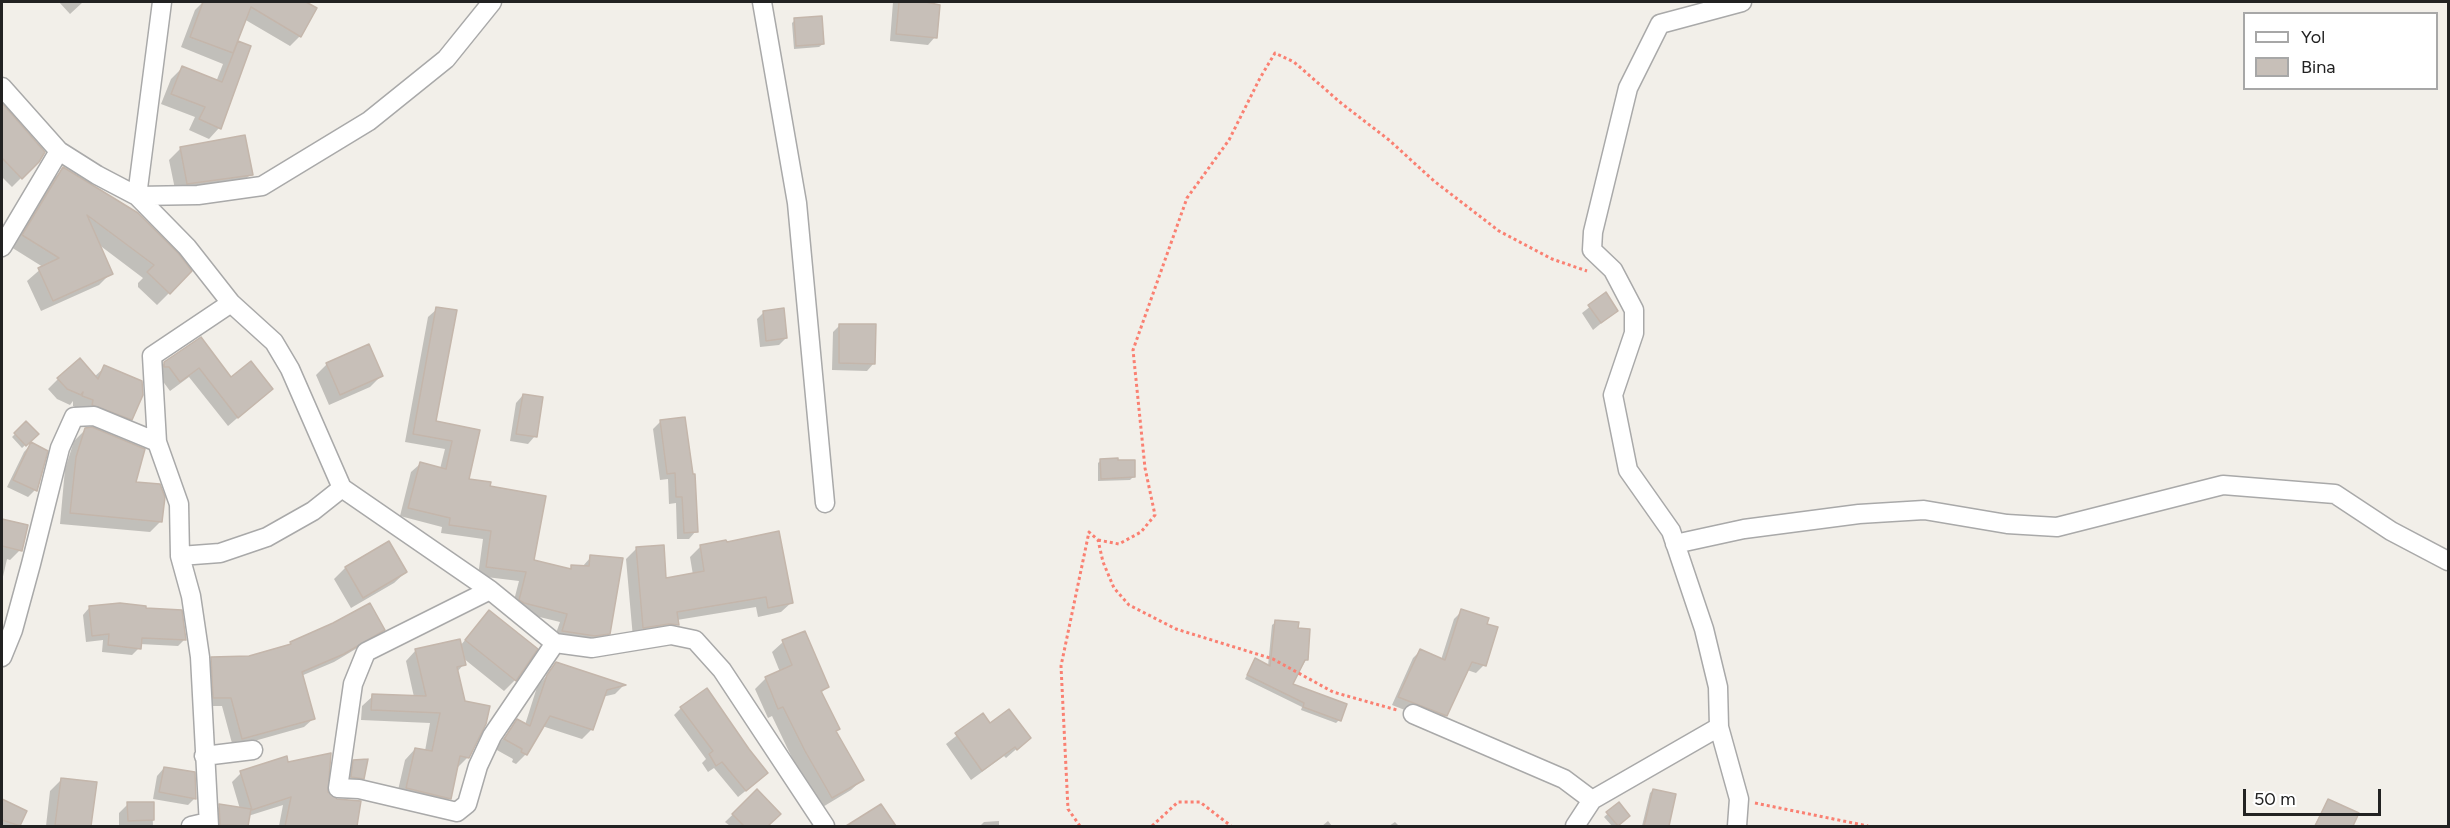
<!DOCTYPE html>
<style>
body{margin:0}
#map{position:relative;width:2450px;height:828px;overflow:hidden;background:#f2efe9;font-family:Figtree,sans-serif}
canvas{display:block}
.frame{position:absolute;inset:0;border:3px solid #222;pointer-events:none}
.legend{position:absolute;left:2243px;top:12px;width:195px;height:78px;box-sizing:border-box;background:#fff;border:2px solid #a7a7a7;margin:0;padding:8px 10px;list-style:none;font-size:18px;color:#222}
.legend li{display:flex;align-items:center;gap:12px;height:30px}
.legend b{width:30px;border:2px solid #a7a7a7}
.scale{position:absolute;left:2243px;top:789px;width:138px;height:27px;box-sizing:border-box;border:3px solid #222;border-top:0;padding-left:8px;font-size:18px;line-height:21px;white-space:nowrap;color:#222;-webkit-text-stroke:4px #fff;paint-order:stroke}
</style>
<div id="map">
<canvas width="2450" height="828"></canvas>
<div class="frame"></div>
<ul class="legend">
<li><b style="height:8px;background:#fff"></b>Yol</li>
<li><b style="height:16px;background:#c7bfb8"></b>Bina</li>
</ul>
<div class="scale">50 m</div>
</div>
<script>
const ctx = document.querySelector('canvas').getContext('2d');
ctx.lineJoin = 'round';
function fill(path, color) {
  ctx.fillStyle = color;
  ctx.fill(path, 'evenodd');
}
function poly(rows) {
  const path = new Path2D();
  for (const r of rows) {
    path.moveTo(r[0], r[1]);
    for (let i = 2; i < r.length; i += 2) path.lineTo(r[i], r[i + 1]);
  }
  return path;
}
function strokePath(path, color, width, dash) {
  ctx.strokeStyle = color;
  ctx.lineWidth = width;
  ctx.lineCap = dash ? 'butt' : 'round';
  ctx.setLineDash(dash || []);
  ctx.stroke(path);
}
fill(poly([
 [59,2,83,2,70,14],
 [203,2,218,5,220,2,303,2,315,8,300,36,290,46,244,19,233,47,238,43,249,47,219,128,209,139,189,130,195,117,161,104,171,79,182,68,216,82,223,64,181,47,195,10],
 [893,2,925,2,935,37,928,45,890,41],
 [795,20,823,44,819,47,794,49,792,23],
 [2,106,43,153,38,161,12,187,2,177],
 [180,149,251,174,240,185,176,194,169,160],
 [63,169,137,214,169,293,157,305,138,287,138,283,143,278,98,244,111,273,99,285,41,311,27,281,43,267,11,247,51,181],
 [1605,295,1616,311,1593,330,1582,313],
 [437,309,435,422,478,431,467,480,488,487,532,561,569,570,572,567,582,567,591,557,609,633,600,642,554,639,560,622,515,611,512,608,519,581,478,576,483,539,441,533,442,527,400,516,411,472,420,464,440,469,445,449,405,442,428,317],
 [764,312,786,338,779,345,760,347,757,319],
 [840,325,874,363,867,371,832,370,833,332],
 [201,339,231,379,271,389,228,426,189,377,170,391,156,372,165,362],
 [327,364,381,376,370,387,329,405,316,375],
 [105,367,131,419,121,429,73,406,73,401,70,405,57,399,48,389,58,379,94,377],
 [523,395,535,436,528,444,510,441,516,403],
 [660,422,696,531,689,539,677,539,676,503,669,504,668,479,660,480,653,429],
 [26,423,37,434,22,448,12,437],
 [86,429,134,483,161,521,150,532,60,524,65,469,74,441],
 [31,444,35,490,28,497,7,487,24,452],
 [1101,460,1133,477,1130,480,1098,481,1098,463],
 [2,521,26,526,20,550,10,560,7,559,2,581],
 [389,543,406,572,394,583,351,608,334,579,345,568],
 [701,546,792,602,781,612,758,617,756,607,677,620,677,624,667,635,633,638,626,559,636,549,665,579,693,575,690,557],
 [89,608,185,639,178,646,140,644,139,648,132,655,102,652,103,640,86,642,83,615],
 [1462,611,1484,665,1476,673,1467,670,1446,716,1438,723,1392,705,1413,658,1420,651,1441,660,1454,619],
 [489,612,515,680,504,691,463,658,464,664,457,672,468,757,457,768,450,798,439,809,396,799,405,760,415,749,425,751,430,723,361,720,362,706,373,696,414,697,406,661,416,650,460,646],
 [1276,622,1306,660,1291,685,1339,720,1336,723,1301,710,1302,707,1245,679,1255,660,1268,666,1272,625],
 [383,630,374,638,334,662,301,676,313,719,304,727,233,747,222,706,205,706,203,667,212,659,249,658,287,647,291,643],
 [783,642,827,687,821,693,838,729,835,732,862,780,851,790,821,808,794,762,772,716,768,718,755,689,766,678,780,672,772,652],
 [556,664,623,686,615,694,602,697,592,729,582,739,542,726,526,754,516,764,512,762,513,759,495,749,517,721,525,725,537,687],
 [681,708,759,780,738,797,714,768,708,772,702,763,706,759,674,715],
 [983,715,990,725,1029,738,1006,758,1004,756,971,780,946,744],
 [354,762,363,778,360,781,348,780,351,765],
 [287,764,336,801,359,802,355,826,279,826,283,805,248,816,246,826,213,826,213,813,220,806,240,809,232,782,241,773],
 [164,768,195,798,188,805,153,799,157,776],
 [61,780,95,784,90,826,46,826,50,791],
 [1653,790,1674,795,1667,826,1642,826,1650,793],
 [757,791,779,814,766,826,730,826,725,822],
 [2,801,25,812,19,826,2,826],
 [2328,801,2357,814,2351,826,2314,826],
 [152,803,153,826,119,826,119,813,128,804],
 [1619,804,1628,816,1616,826,1612,826,1604,817],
 [880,806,893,826,849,826],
 [999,821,999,826,980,826,984,822],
 [1328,821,1332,826,1322,826],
 [1395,822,1399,826,1389,826]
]), '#0003');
const building = poly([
 [203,2,306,2,317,8,301,37,251,7,233,53,190,37,203,2],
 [899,2,926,2,940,5,937,38,896,34,899,2],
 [822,16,824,44,796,46,794,18,822,16],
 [238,41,251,46,221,129,199,119,205,107,171,94,182,66,222,82,238,41],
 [2,103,45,152,39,162,22,179,2,158,2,103],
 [245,135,253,175,187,184,180,147,245,135],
 [63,167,138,213,179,254,192,271,170,294,147,272,154,265,87,215,113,274,53,301,38,268,59,258,22,235,63,167],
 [1606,292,1618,311,1601,323,1588,305,1606,292],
 [436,307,457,310,436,421,480,430,469,479,491,482,490,486,546,496,534,560,571,569,571,565,589,566,590,555,623,558,610,634,595,636,562,631,567,614,524,603,519,600,526,572,486,567,491,531,449,525,450,518,408,508,420,462,446,469,452,441,413,434,436,307],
 [784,308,787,338,766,341,763,311,784,308],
 [839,324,876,324,875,364,839,363,839,324],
 [201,337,231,377,251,361,273,389,238,418,199,368,180,382,169,367,164,367,164,362,201,337],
 [369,344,383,376,340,395,326,363,369,344],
 [80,358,98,379,104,365,142,381,143,395,132,420,92,405,93,400,82,396,83,392,81,395,67,389,57,378,80,358],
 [523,394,543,397,537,437,516,434,523,394],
 [685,417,693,474,695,474,698,532,684,533,682,497,676,497,675,473,667,474,660,420,685,417],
 [26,421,39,434,26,446,14,433,26,421],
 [92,427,145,449,136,482,160,484,165,497,162,522,70,513,76,457,85,428,92,427],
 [31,442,48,451,37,491,13,480,31,442],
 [1118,458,1118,460,1135,460,1135,477,1101,479,1100,459,1118,458],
 [2,519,28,525,22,551,2,546,2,519],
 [779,531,793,603,768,608,766,597,677,612,679,625,669,624,643,628,636,547,664,545,666,578,704,571,700,545,726,540,727,542,779,531],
 [389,541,407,572,363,598,345,567,389,541],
 [120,603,146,606,146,608,182,610,186,640,142,638,141,649,108,645,109,634,92,636,89,606,120,603],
 [370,603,385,630,344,654,302,672,315,719,242,739,231,698,213,698,211,657,249,656,291,644,290,642,333,623,370,603],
 [1461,609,1489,618,1487,624,1498,627,1486,666,1472,662,1447,716,1398,697,1420,649,1445,660,1461,609],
 [489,610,538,649,516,681,465,640,489,610],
 [1275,620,1299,622,1298,628,1310,629,1308,660,1305,660,1293,684,1347,704,1341,721,1303,707,1304,703,1247,675,1255,658,1270,666,1275,620],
 [805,631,829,687,821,691,840,729,836,731,864,780,832,798,805,751,783,707,778,709,765,677,792,665,782,640,805,631],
 [460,639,466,665,457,667,465,701,490,706,486,724,469,758,460,756,451,799,406,788,415,748,432,751,440,713,371,710,372,694,426,696,415,649,460,639],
 [556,662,626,685,607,690,593,730,550,716,527,755,521,752,522,749,504,739,517,719,530,726,547,675,556,662],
 [707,688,749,749,768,773,746,791,722,762,716,766,709,754,713,751,680,707,707,688],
 [1009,709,1031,738,1017,750,1015,747,982,771,955,733,983,713,990,723,1009,709],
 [331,753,328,792,337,799,361,801,357,826,285,826,291,797,252,810,240,771,287,756,288,762,331,753],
 [368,759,364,779,351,777,353,760,368,759],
 [164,767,195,772,196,799,159,792,164,767],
 [61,778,97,782,91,826,55,825,61,778],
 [757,789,781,814,768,826,744,826,732,814,757,789],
 [1653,789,1676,794,1669,826,1644,826,1653,789],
 [2,799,27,811,20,826,2,820,2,799],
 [2328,799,2359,813,2353,826,2315,826,2328,799],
 [127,802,154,802,154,820,128,821,127,802],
 [1619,802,1630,816,1618,826,1606,812,1619,802],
 [219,804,251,809,248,826,220,825,219,804],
 [881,804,896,826,846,826,881,804]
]);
fill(building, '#c7bfb8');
strokePath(building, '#c4b6ab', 1.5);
const street = poly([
 [162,2,137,196,198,195,262,186,369,121,446,59,492,2],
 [762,2,797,203,825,503],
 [2,87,59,151,97,175,137,196,187,247,231,303,274,342,290,369,342,488,490,590,555,643,592,648,671,635,695,640,722,670,825,826],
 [2,247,59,151],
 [1675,544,1744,529,1859,514,1924,510,2007,524,2057,527,2223,485,2335,494,2391,531,2448,561],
 [180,556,220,553,267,537,313,511,342,488],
 [490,590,366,652,353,684,338,788,359,789,457,812,467,804,478,766,492,736,555,643],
 [2,657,13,630,31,564,60,448,74,417,94,416,157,442],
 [1413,714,1564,779,1592,800],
 [204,756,253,750],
 [191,826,208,822],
 [209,826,200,657,191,596,180,556,179,504,157,442,152,356,231,303],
 [1575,826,1592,800,1719,727],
 [1737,826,1739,799,1719,727,1718,687,1704,629,1671,531,1628,470,1613,395,1634,333,1634,310,1613,270,1592,250,1593,232,1628,88,1660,24,1742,2]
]);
strokePath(street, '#a9a9a9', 21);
strokePath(poly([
 [1098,540,1119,544,1141,532,1155,515,1145,468,1133,350,1187,198,1229,140,1260,78,1275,53,1294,62,1341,103,1389,140,1434,181,1499,231,1552,259,1587,271],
 [1755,803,1868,826],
 [1080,826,1068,809,1061,666,1089,532,1098,540,1103,562,1114,588,1129,605,1176,629,1273,659,1333,692,1397,710],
 [1152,826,1178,802,1200,802,1231,826]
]), '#fa8072', 3, [3, 3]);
strokePath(street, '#fff', 18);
</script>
